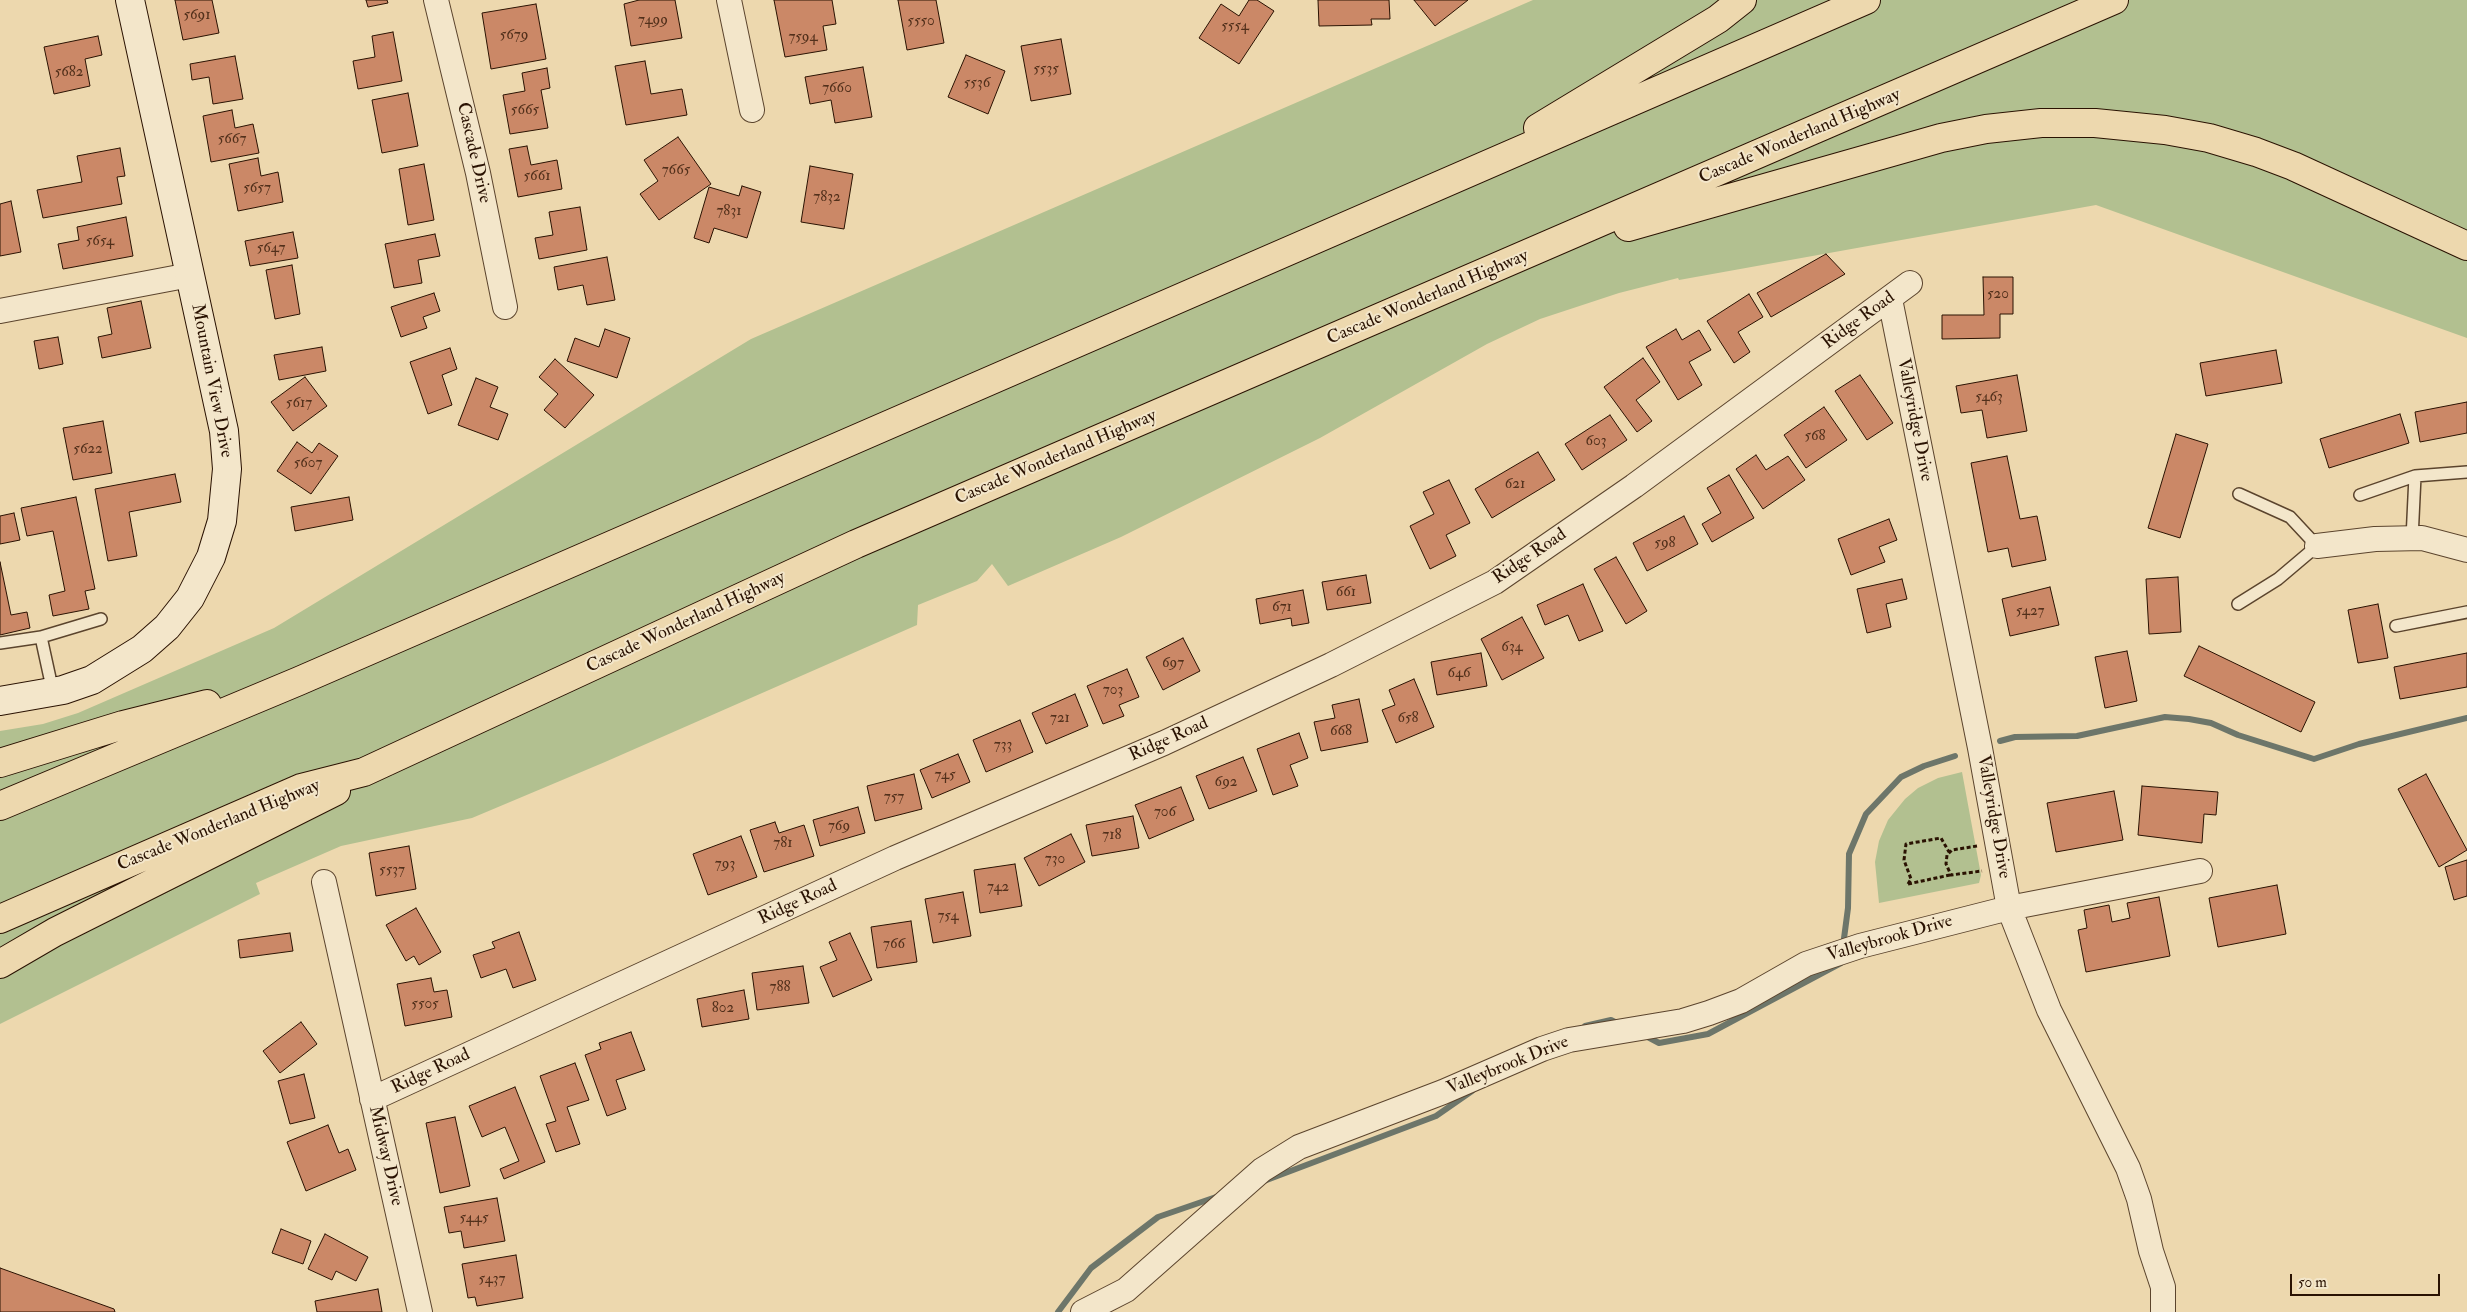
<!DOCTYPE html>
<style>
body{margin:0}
#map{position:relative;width:2467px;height:1312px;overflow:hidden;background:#edd8ae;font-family:"IM FELL Double Pica",serif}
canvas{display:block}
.scale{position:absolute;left:2290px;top:1274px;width:150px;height:22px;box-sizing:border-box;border:2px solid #2a1202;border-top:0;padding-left:6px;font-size:15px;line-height:18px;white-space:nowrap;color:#2a1202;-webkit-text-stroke:4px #f3e6ca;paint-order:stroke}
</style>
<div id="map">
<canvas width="2467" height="1312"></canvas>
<div class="scale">50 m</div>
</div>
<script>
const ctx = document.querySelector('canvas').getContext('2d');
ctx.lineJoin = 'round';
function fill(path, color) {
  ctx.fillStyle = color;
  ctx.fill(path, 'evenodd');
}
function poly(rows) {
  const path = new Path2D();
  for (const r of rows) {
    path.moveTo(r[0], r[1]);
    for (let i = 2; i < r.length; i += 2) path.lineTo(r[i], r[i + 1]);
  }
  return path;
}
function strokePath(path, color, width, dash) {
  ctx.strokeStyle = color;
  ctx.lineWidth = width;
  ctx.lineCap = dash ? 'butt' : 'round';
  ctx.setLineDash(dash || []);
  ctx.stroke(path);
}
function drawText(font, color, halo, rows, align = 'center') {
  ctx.font = font + ' "IM FELL Double Pica",serif';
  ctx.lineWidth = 4;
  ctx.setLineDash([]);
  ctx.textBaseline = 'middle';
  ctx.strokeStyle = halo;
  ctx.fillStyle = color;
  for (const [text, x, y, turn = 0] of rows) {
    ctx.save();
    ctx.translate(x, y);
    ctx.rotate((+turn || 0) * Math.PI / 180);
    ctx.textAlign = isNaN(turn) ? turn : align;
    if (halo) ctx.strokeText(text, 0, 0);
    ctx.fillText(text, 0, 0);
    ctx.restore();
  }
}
fill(poly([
 [1533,0,2467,0,2467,338,2096,205,1679,280,1678,278,1619,293,1540,319,1487,344,1320,438,1121,537,1008,586,992,564,977,581,918,605,917,625,605,762,472,818,341,846,256,883,260,894,0,1024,0,731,43,724,78,713,274,628,751,339],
 [1962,772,1981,875,1979,883,1879,903,1875,862,1879,841,1888,820,1905,799,1918,788,1938,778]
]), '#b2c090');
strokePath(poly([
 [2000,741,2015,737,2077,736,2165,717,2189,719,2211,723,2238,735,2314,759,2359,744,2467,718],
 [1843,946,1848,908,1849,854,1866,814,1901,777,1924,766,1955,756],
 [1585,1026,1611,1020,1619,1024],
 [1644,1035,1659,1043,1708,1034,1841,963],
 [1264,1181,1436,1116,1472,1091],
 [1058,1312,1091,1268,1158,1217,1219,1196]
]), '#6d766a', 6);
const building = poly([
 [175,0,212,0,219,33,183,40,175,0],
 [366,0,387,0,388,3,368,7,366,0],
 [639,0,675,0,682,38,631,46,624,4,639,0],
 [774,0,832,0,836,24,823,26,827,50,785,57,774,0],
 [898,0,936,0,944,43,907,50,898,0],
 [1249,0,1257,0,1274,11,1239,64,1199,38,1221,4,1239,16,1249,0],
 [1318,0,1389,0,1390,19,1371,19,1372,25,1319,26,1318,0],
 [1414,0,1468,0,1435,26,1414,0],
 [536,4,546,59,491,69,482,13,536,4],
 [393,32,402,81,358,89,353,61,375,57,372,36,393,32],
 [98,36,102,55,85,59,90,86,54,94,44,47,98,36],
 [1061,39,1071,94,1031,101,1021,46,1061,39],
 [966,55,1005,71,988,114,948,97,966,55],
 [235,56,243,99,213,104,209,77,192,80,190,64,235,56],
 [645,61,651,94,682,89,687,115,626,125,615,66,645,61],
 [863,67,872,117,835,123,831,100,810,104,805,77,863,67],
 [547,68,550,88,541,90,548,128,510,134,503,95,525,91,522,73,547,68],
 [408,93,418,146,382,153,372,100,408,93],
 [232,110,235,128,253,124,259,153,211,162,203,116,232,110],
 [678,137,711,184,659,220,640,194,658,181,644,160,678,137],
 [527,146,531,165,557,160,562,189,518,197,509,149,527,146],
 [120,148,125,176,117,177,122,204,43,218,37,190,82,182,77,156,120,148],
 [258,158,261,176,278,172,283,202,238,211,229,164,258,158],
 [424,164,434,220,408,225,399,169,424,164],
 [810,166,853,174,844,229,801,222,810,166],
 [742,186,761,192,747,238,714,228,709,243,694,238,709,187,739,196,742,186],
 [11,201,21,252,0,256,0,204,11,201],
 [580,207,587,250,539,259,535,238,553,235,549,212,580,207],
 [126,217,133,256,63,269,58,244,79,240,77,227,126,217],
 [293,232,298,258,250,266,245,241,293,232],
 [435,234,440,256,418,260,422,283,394,288,385,244,435,234],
 [1826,254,1845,274,1771,317,1757,293,1826,254],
 [607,257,615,300,587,305,583,285,558,290,554,267,607,257],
 [292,265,300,314,275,319,266,270,292,265],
 [1983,277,2013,277,2013,314,2000,314,2000,338,1942,339,1942,315,1984,315,1983,277],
 [434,293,440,311,423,317,427,328,401,337,391,307,434,293],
 [1749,294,1763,317,1738,332,1750,352,1734,363,1707,321,1749,294],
 [141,301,151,348,102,358,98,337,112,334,107,308,141,301],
 [605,329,630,338,617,378,567,361,575,338,599,347,605,329],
 [1676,329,1682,340,1699,330,1711,350,1689,362,1702,385,1678,400,1646,347,1676,329],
 [58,337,63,364,39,369,34,341,58,337],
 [322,347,326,371,279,380,274,355,322,347],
 [450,348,457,369,442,375,452,405,428,414,410,362,450,348],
 [2276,350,2282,383,2206,396,2200,363,2276,350],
 [1643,358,1660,382,1636,400,1652,421,1637,432,1604,387,1643,358],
 [555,359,594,395,565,428,544,410,558,394,539,377,555,359],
 [1860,375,1893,423,1867,440,1835,391,1860,375],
 [2017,375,2027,431,1987,438,1982,410,1961,413,1956,386,2017,375],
 [305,377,327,406,293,431,271,402,305,377],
 [476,378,498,387,490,407,508,414,498,440,458,425,476,378],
 [2467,402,2467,433,2420,442,2415,412,2467,402],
 [1824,407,1847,440,1806,468,1784,435,1824,407],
 [2400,414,2409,443,2329,468,2320,439,2400,414],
 [1610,415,1627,440,1582,470,1565,444,1610,415],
 [103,421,112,473,73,480,63,428,103,421],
 [2176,434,2208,444,2180,538,2148,528,2176,434],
 [297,442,312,453,319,443,338,456,311,494,277,471,297,442],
 [1538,452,1555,480,1492,518,1475,489,1538,452],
 [1756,455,1766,470,1788,456,1805,480,1763,509,1736,469,1756,455],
 [2007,456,2020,519,2037,516,2046,560,2012,567,2008,548,1988,552,1971,463,2007,456],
 [175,474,181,502,129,512,137,556,108,561,95,489,175,474],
 [1729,475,1754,518,1712,542,1702,524,1721,513,1707,488,1729,475],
 [1449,480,1470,523,1446,535,1456,556,1430,569,1410,526,1434,514,1423,492,1449,480],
 [76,497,95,589,85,591,89,609,53,616,49,595,65,591,53,531,27,536,21,508,76,497],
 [349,497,353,520,295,531,291,507,349,497],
 [14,513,20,540,0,544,0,516,14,513],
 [1684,516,1698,544,1647,571,1633,543,1684,516],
 [1889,519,1897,540,1879,547,1885,562,1851,575,1838,539,1889,519],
 [1616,557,1647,611,1626,624,1594,569,1616,557],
 [0,562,11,615,27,612,30,628,0,635,0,562],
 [1366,575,1371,603,1327,610,1322,582,1366,575],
 [2178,577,2181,632,2149,634,2146,579,2178,577],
 [1902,579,1907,599,1886,604,1891,627,1867,633,1857,589,1902,579],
 [1583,584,1603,631,1579,641,1568,615,1545,625,1537,605,1583,584],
 [2050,587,2059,625,2010,636,2002,599,2050,587],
 [1303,590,1309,623,1292,626,1291,618,1260,624,1256,599,1303,590],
 [2378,604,2388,658,2358,663,2348,610,2378,604],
 [1522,617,1544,658,1502,680,1481,639,1522,617],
 [1183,638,1200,671,1163,690,1146,657,1183,638],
 [2199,646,2315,702,2301,732,2184,676,2199,646],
 [2127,651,2137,701,2105,708,2095,657,2127,651],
 [1481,653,1487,686,1437,695,1431,662,1481,653],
 [2467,653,2467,687,2400,699,2394,667,2467,653],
 [1127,669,1139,697,1119,705,1124,716,1103,724,1087,686,1127,669],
 [1414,679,1434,727,1396,743,1382,710,1395,705,1389,690,1414,679],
 [1075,694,1088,726,1046,744,1032,713,1075,694],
 [1359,699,1368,742,1321,751,1314,722,1335,718,1332,705,1359,699],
 [1020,720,1033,752,986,772,973,740,1020,720],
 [1299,733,1308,758,1290,765,1298,786,1273,795,1257,749,1299,733],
 [958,754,970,782,932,798,920,770,958,754],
 [1243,757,1257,791,1209,809,1196,776,1243,757],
 [914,774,922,809,875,821,867,786,914,774],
 [2426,774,2467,850,2439,867,2398,789,2426,774],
 [2142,786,2218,792,2216,815,2204,814,2202,843,2138,835,2142,786],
 [1181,787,1194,820,1149,839,1135,805,1181,787],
 [2114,791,2123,840,2056,852,2047,803,2114,791],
 [858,807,865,833,820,846,813,820,858,807],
 [1133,816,1139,848,1092,856,1086,825,1133,816],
 [775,822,779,833,804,825,814,856,764,872,750,830,775,822],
 [1071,834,1085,862,1039,886,1024,858,1071,834],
 [741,836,757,877,708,895,693,854,741,836],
 [409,846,416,889,376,896,369,853,409,846],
 [2467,860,2467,896,2454,900,2445,867,2467,860],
 [1015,864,1022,906,980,913,974,870,1015,864],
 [2277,885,2286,934,2218,947,2209,898,2277,885],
 [963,892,971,936,933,943,925,899,963,892],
 [2159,897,2170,956,2086,972,2078,930,2087,928,2084,910,2109,905,2112,922,2130,918,2127,903,2159,897],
 [416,908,441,952,419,965,414,956,406,961,386,925,416,908],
 [911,921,917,962,877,968,871,927,911,921],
 [519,932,536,980,513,988,506,969,481,978,473,955,495,948,492,942,519,932],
 [290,933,293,951,240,958,238,940,290,933],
 [850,933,872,980,833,997,820,967,837,960,829,942,850,933],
 [803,966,809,1003,757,1010,752,973,803,966],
 [431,978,434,992,447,990,452,1017,405,1026,397,984,431,978],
 [744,990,749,1019,702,1027,697,999,744,990],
 [301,1022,317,1044,280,1073,263,1051,301,1022],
 [631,1032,645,1070,616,1080,626,1109,607,1116,585,1055,601,1049,599,1043,631,1032],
 [575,1063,589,1100,567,1107,580,1144,556,1152,546,1124,556,1121,540,1076,575,1063],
 [304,1074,315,1118,290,1124,278,1081,304,1074],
 [515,1087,545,1162,504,1179,500,1169,519,1161,505,1127,482,1137,469,1106,515,1087],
 [455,1117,470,1186,440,1193,426,1123,455,1117],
 [328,1125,339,1153,348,1149,356,1170,306,1191,287,1142,328,1125],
 [497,1198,505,1241,464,1248,461,1231,449,1233,444,1207,497,1198],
 [281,1229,311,1241,303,1264,272,1253,281,1229],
 [325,1234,368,1257,356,1281,336,1271,332,1280,308,1269,325,1234],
 [516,1255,523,1298,477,1306,475,1297,468,1298,462,1264,516,1255],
 [0,1268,114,1309,115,1312,0,1312,0,1268],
 [378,1289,382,1312,317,1312,315,1301,378,1289]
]);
fill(building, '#cb8867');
strokePath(building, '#2a1202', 1);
const lane = poly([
 [2360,495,2415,476,2467,472],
 [2412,539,2415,476],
 [2238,604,2278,579,2317,546,2290,517,2239,494],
 [2396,626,2467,612],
 [41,637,101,619],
 [0,643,41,637,53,692]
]);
const street = poly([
 [436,0,478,173,505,307],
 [729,0,752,110],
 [1890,299,1980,748,2009,908,2049,1010,2128,1168,2139,1199,2151,1251,2163,1287,2163,1312],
 [0,311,190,275],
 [2317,546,2375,539,2422,538,2467,550],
 [324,882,420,1312],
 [372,1099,895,858,1164,743,1331,665,1495,582,1634,486,1910,283],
 [1083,1312,1126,1290,1262,1170,1299,1147,1443,1092,1542,1049,1569,1040,1683,1021,1709,1013,1741,1001,1806,964,1860,946,2009,908,2200,871]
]);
const secondary = poly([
 [0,701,63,690,92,680,142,649,167,627,190,598,211,557,222,521,227,469,224,431,130,0]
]);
const highway = poly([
 [1538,128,1718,19,1742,0],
 [1628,227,1941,138,1986,129,2041,123,2095,123,2165,130,2209,138,2256,152,2293,166,2467,246],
 [0,763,123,725,207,704],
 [0,806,299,681,1866,0],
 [0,919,301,788,364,772,856,544,2114,0],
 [0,964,55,932,336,791]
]);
strokePath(lane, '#5b442d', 14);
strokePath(street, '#5b442d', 26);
strokePath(secondary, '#2a1202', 30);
strokePath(highway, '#2a1202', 30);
strokePath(poly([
 [1977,846,1952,850,1947,855,1946,864,1951,875,1982,871],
 [1908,884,1911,879,1904,860,1906,844,1941,838,1949,852],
 [1908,884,1950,875]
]), '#2a1202', 3, [4, 2.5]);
strokePath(lane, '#f3e6ca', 11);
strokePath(street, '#f3e6ca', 24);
strokePath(secondary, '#f3e6ca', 28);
strokePath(highway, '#edd8ae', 28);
drawText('15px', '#52301b', null, [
 ["5691",197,16],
 ["7499",653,21],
 ["5550",921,22],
 ["5554",1235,27],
 ["5679",514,36],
 ["7594",803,38],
 ["5535",1046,70],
 ["5682",69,73],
 ["5536",977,84],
 ["7660",837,89],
 ["5665",525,111],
 ["5667",232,140],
 ["7665",676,171],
 ["5661",537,177],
 ["5657",257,189],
 ["7832",827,198],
 ["7831",729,212],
 ["5654",100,242],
 ["5647",271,249],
 ["520",1998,295],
 ["5463",1989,398],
 ["5617",299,404],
 ["568",1815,437],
 ["603",1596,442],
 ["5622",88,450],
 ["5607",308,464],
 ["621",1515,485],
 ["598",1665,544],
 ["661",1346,593],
 ["671",1282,608],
 ["5427",2030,612],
 ["634",1512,648],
 ["697",1173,664],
 ["646",1459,674],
 ["703",1113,691],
 ["721",1060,719],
 ["658",1408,719],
 ["668",1341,732],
 ["733",1003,746],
 ["745",945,776],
 ["692",1226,783],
 ["757",894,798],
 ["706",1165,813],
 ["769",839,827],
 ["718",1112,836],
 ["781",783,844],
 ["730",1055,860],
 ["793",725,865],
 ["5537",392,871],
 ["742",998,888],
 ["754",948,917],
 ["766",894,945],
 ["788",780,988],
 ["5505",425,1005],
 ["802",723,1009],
 ["5445",474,1219],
 ["5437",492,1280]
]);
drawText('18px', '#2a1202', '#f3e6ca', [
 ["Cascade Wonderland Highway",1800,137,-23],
 ["Cascade Drive",473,153,77],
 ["Cascade Wonderland Highway",1428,298,-23],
 ["Ridge Road",1859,321,-36],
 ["Mountain View Drive",211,381,79],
 ["Valleyridge Drive",1914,420,79],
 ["Cascade Wonderland Highway",1056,458,-23],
 ["Ridge Road",1530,557,-34],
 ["Cascade Wonderland Highway",686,623,-25],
 ["Ridge Road",1169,740,-24],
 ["Valleyridge Drive",1993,817,80],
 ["Cascade Wonderland Highway",219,826,-22],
 ["Ridge Road",798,903,-25],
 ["Valleybrook Drive",1890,939,-16],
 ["Valleybrook Drive",1508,1066,-22],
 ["Ridge Road",431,1072,-25],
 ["Midway Drive",385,1156,77]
]);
</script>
